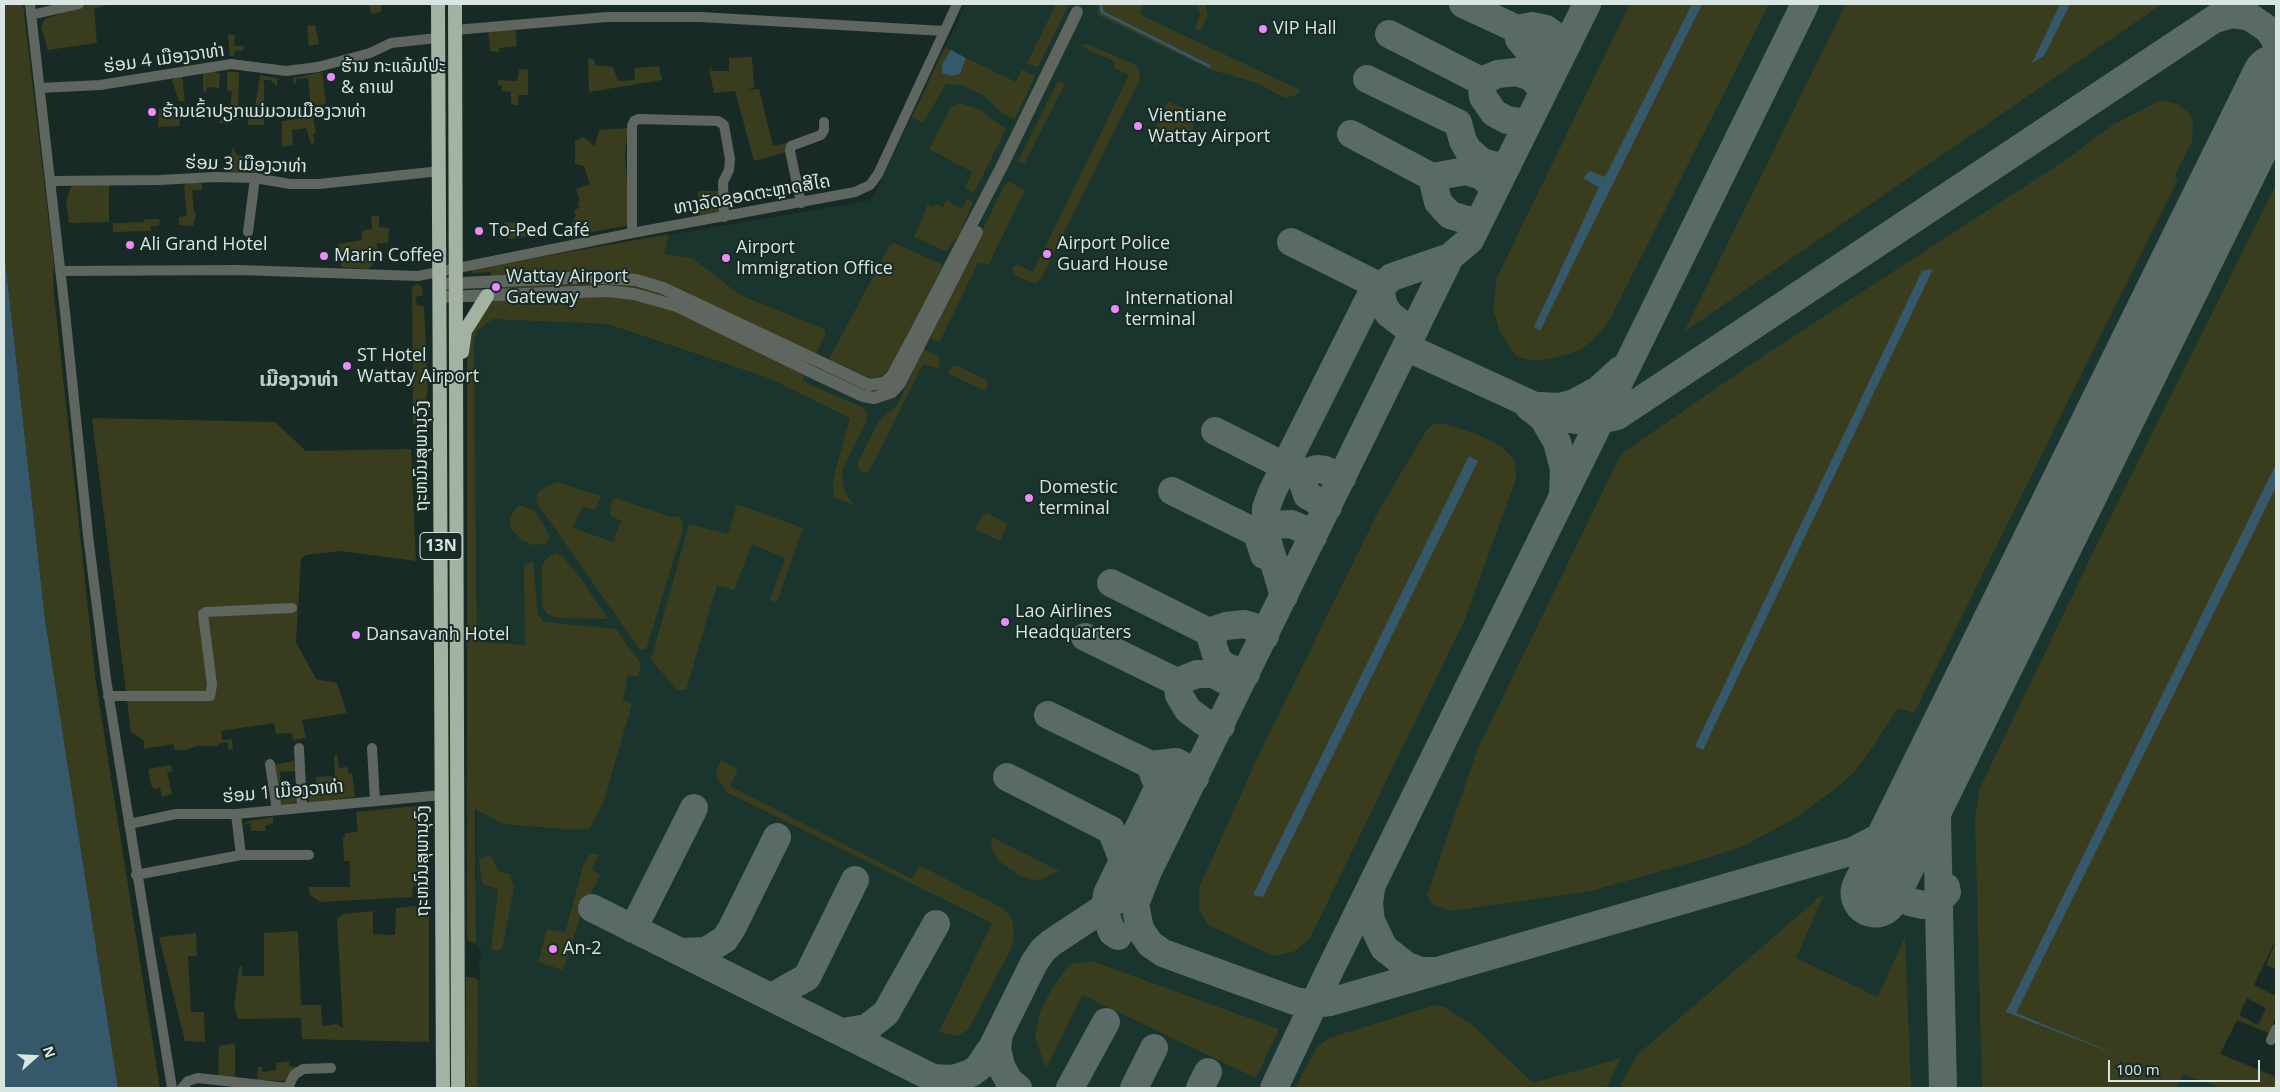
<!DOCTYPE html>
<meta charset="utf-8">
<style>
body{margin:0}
#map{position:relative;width:2280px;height:1092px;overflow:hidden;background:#172a25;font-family:"Open Sans",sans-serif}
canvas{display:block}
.frame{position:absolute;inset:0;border:5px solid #d9e5e1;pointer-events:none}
.north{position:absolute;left:10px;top:1032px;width:50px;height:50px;-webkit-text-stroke:4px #172a25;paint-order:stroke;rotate:71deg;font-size:14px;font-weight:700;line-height:20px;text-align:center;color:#d9e5e1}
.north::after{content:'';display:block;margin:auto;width:18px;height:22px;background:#d9e5e1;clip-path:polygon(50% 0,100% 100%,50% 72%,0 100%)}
.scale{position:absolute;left:2108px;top:1060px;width:152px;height:22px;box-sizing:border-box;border:2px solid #d9e5e1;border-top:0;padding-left:6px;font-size:15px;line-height:18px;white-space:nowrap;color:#d9e5e1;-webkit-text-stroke:4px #172a25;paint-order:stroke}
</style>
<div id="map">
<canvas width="2280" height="1092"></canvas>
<div class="frame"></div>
<div class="north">N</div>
<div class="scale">100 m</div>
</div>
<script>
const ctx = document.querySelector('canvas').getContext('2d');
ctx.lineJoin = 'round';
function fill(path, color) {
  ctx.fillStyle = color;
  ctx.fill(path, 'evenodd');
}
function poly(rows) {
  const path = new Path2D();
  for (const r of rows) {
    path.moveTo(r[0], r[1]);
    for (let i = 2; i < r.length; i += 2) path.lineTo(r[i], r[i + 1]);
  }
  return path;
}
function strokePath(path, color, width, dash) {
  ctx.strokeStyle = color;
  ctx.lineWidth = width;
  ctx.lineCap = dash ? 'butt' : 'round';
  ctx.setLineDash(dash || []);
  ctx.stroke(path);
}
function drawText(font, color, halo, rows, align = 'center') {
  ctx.font = font + ' "Open Sans","Noto Sans Lao",sans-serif';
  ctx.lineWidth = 4;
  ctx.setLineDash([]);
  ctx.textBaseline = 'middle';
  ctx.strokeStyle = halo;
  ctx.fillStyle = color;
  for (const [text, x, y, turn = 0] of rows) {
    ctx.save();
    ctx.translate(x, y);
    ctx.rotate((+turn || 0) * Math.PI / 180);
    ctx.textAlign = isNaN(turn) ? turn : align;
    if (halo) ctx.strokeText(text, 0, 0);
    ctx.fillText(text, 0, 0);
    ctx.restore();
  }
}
fill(poly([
 [966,4,2276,4,2276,939,2220,1054,2276,1077,2276,1088,477,1088,478,982,480,980,479,959,481,959,481,951,476,944,477,642,474,341,478,330,493,319,491,272,472,273,472,269,871,200]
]), '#19352e');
fill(poly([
 [4,4,23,4,54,265,53,284,96,683,160,1088,118,1088,45,619,4,250],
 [89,4,110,4,94,9,97,43,48,50,41,27,45,19],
 [369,4,381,4,381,12,371,14],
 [1056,4,1069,4,1038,67,1027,63],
 [1097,4,1144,4,1139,14,1300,90,1296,95,1285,98,1257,83,1212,70,1098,15],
 [1196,4,1205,4,1208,14,1202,30,1198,30,1195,29,1200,15],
 [1630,4,1769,4,1608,323,1591,342,1578,351,1550,359,1536,361,1524,359,1515,355,1500,332,1493,309,1497,277],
 [1846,4,2162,4,1684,332],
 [315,25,319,44,309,46,307,26],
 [515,25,517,46,499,48,499,52,490,51,488,29],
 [228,35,235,35,234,46,244,46,243,50,235,51,234,56,230,56],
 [1087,44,1134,64,1139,70,1140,79,1041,279,1035,284,1017,276,1012,271,1012,268,1017,264,1033,272,1129,75,1113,67,1115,62,1080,46],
 [945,47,951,50,942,64,960,74,966,58,1016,82,1022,69,1035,76,1015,119,1003,114,983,95,962,85,946,84,923,123,912,117],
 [752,57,754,88,745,90,759,89,773,146,786,143,787,152,754,161,735,91,714,93,710,74,710,58,711,71,729,71,729,58],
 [588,59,594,59,595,65,613,67,618,81,635,80,634,68,659,66,662,80,589,92],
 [528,69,528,95,518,95,518,105,514,105,511,103,511,92,502,91,502,86,498,85,498,80,517,81,519,70],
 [203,71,220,73,219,88,207,87,206,92,203,91],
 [227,72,239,72,238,120,232,119,232,123,219,123,221,119,229,118,232,92,227,90],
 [322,72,326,104,311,107,308,78,296,79,296,83,293,84,293,78],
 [260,75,280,79,277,80,277,86,270,80,264,80,264,125,248,125,248,119,260,118,260,107,255,106],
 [178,76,182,76,185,101,179,101,172,80],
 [1058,81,1065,84,1024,164,1018,161],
 [2161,100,2178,104,2188,112,2193,121,2192,141,2174,177,2178,179,1914,713,1898,708,1866,757,1852,774,1835,789,1791,821,1741,847,1704,859,1591,891,1452,911,1432,905,1427,895,1478,748,1621,454,1763,356,2067,159,2114,124],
 [1168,101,1198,115,1189,137,1185,140,1164,132,1156,146,1149,142],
 [960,103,980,110,1006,129,974,193,965,188,972,172,929,149,951,107],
 [159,109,162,109,162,114,179,114,180,126,158,127],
 [313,117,316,133,313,134,315,143,311,144,306,128,292,130,293,145,282,147,282,121],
 [628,128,625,155,630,225,565,237,576,215,574,210,579,208,578,203,580,202,576,189,590,184,584,166,575,164,575,141,583,137,595,146,599,130],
 [232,147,237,155,251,158,260,164,262,173,230,172],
 [189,182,202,183,202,190,192,190,194,213,196,214,193,226,179,225,179,217,187,216,184,186],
 [1009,182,1023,189,1024,192,989,264,978,263,939,343,931,338,933,332,1005,184],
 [109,185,109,222,69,223,66,202,71,186],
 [2276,185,2276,939,2254,985,2276,996,2276,1016,2269,1033,2237,1020,2220,1054,2276,1077,2276,1088,2221,1088,2183,1074,2176,1088,1982,1088,1975,818,1980,788,2101,536],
 [2247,998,2266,1008,2258,1025,2239,1015],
 [698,191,726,191,724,212,700,215],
 [967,199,973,202,959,235,946,251,914,237,928,204,933,207,935,203,943,207,946,200,962,209],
 [371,216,379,216,379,227,389,228,388,243,377,243,377,260,368,269,341,267,338,244,362,240,362,231,372,228],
 [145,219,160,219,159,226,151,226,151,231,113,232,113,223,144,222],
 [523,220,526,237,509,239,507,227,505,226,504,222,521,223],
 [669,234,664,254,692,258,740,295,824,329,826,334,802,381,862,407,867,413,866,422,842,470,843,486,849,499,855,505,835,498,833,492,833,480,850,418,769,378,608,324,493,319,478,330,474,341,477,642,525,645,524,566,533,561,538,615,544,622,616,629,641,664,638,676,628,675,623,701,628,701,632,704,603,804,590,828,578,830,504,824,475,809,476,944,468,941,467,937,467,349,475,326,489,303,492,302,491,272,472,273,472,269],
 [895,243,943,265,890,369,883,375,871,378,829,359,890,245],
 [417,284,422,286,423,295,415,297,417,305,424,307,428,388,423,419,413,425,412,287],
 [924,349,939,357,940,366,937,368,923,364,871,468,868,473,863,472,858,467,858,462,878,422,898,404],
 [958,366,986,380,988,386,985,391,947,373,951,367],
 [92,418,275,422,306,451,411,449,416,561,341,551,306,555,301,559,296,642,316,679,337,683,347,713,302,720,306,738,293,740,292,733,276,734,274,723,221,731,222,740,232,739,233,749,229,750,227,742,218,744,218,746,197,746,185,750,175,750,173,744,144,749,144,741,131,732],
 [1441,423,1477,434,1502,446,1515,462,1516,479,1465,619,1310,938,1295,951,1276,956,1269,954,1208,925,1199,909,1199,888,1259,754,1379,510,1426,431,1432,425],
 [557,482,601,496,595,510,582,507,573,528,613,542,621,521,610,515,612,500,616,498,671,517,679,516,682,521,683,529,646,649,640,650,537,503,536,496,540,490],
 [737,504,803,528,777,602,770,600,785,558,752,544,734,590,717,585,686,690,677,690,651,660,689,524,728,534],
 [519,505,533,510,546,528,549,537,546,544,532,545,520,539,510,527,510,517],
 [988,513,1008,524,1000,541,975,529,982,515],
 [555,553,563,557,579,576,608,619,559,618,547,614,542,606,542,566,547,558],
 [337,755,339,768,347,767,349,774,352,774,355,797,309,803,306,792,317,792,316,777,335,776,334,756],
 [721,760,738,770,730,786,912,879,919,865,1004,909,1011,918,1013,925,1014,937,1011,949,968,1030,957,1036,939,1032,992,923,726,792,717,777,716,770],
 [294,761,295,771,280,772,281,788,296,788,297,802,282,805,273,765],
 [171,765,172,771,167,772,172,794,162,797,160,788,154,789,151,785,148,769],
 [427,805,425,886,413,886,412,897,320,902,310,895,309,887,350,887,350,861,344,861,343,837,345,837,345,833,358,832,356,812],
 [273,817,273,823,265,826,266,831,251,831,250,823,242,825,248,821],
 [991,837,1059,871,1042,879,1033,880,1018,875,998,860,992,850],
 [590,854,599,854,592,870,600,875,581,914,563,970,538,962,547,929,565,933,583,866],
 [486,856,492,857,499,872,510,874,514,888,502,949,495,951,491,949,498,889,482,884,479,859],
 [1824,895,1796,958,1878,997,1905,936,1911,1088,1619,1088,1637,1055,1814,902,1816,898],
 [412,906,429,909,429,1042,302,1039,301,1018,238,1019,234,1006,239,967,242,966,242,976,264,976,264,933,298,931,301,1005,321,1005,322,1026,336,1024,343,1028,337,919,343,914,373,911,373,934,395,935,396,908],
 [196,933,197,956,188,956,191,1012,203,1012,204,1014,205,1042,185,1041,159,937],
 [2276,941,2276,969,2266,965],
 [1092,961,1279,1029,1256,1078,1082,995,1046,1069,1035,1037,1040,1012,1050,992,1065,970,1071,964],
 [466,977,476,978,478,982,477,1088,466,1088],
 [1435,1005,1445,1007,1472,1025,1533,1083,1621,1058,1606,1088,1295,1088,1317,1047,1329,1038],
 [235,1043,235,1077,218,1078,219,1046],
 [289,1061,289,1066,298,1067,288,1081,257,1080,258,1067,262,1067,263,1072,276,1070,276,1063]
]), '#393d1e');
fill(poly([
 [1692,4,1702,4,1540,331,1534,327,1599,187,1583,178,1590,171,1605,177],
 [2060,4,2070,4,2044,56,2032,63],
 [951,50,966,58,960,74,951,76,942,73,942,64],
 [4,250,45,619,118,1088,4,1088],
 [1933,269,1703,750,1695,746,1922,271],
 [1469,456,1478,461,1263,897,1253,895],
 [2276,464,2276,487,2016,1013,2128,1059,2006,1012]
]), '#36586b');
strokePath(poly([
 [1101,4,1102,12,1209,66]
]), '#36586b', 3);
strokePath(poly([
 [1463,4,1517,29,1519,39,1528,50,1536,54,1550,59,1559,59],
 [1587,4,1470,240,1450,257,1148,871,1135,904,1140,929,1150,944,1163,953,1295,1001,1313,1004,1330,1002,1853,851,1882,836,1912,807,1948,745],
 [2215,19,2232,14,2250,17,2269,30,2276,42],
 [1517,29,1532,26,1546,29,1567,45],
 [1389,34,1481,81,1483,97,1494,113,1507,120,1528,123],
 [1367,79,1458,123,1463,141,1468,150,1482,162,1497,166,1507,166],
 [1481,81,1498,74,1516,72,1531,77,1544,91],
 [1351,134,1432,177,1438,202,1450,215,1467,220,1480,220],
 [1432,177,1466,171,1482,176,1492,186],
 [1291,242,1379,286,1384,306,1389,314,1402,324,1415,329],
 [1406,347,1561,418,1590,422,1617,416,2237,4],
 [1540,406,1560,407,1574,403,1598,390,1620,370],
 [1529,407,1543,418,1557,442,1564,469,1563,493],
 [1215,431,1300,474,1307,495,1328,507],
 [1300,474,1317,469,1325,470,1342,478],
 [1172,491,1257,533,1264,555],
 [1257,533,1273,525,1291,524,1303,529,1313,537],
 [1111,583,1209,632,1217,658,1224,666,1246,674],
 [1284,596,1266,536,1266,508,1272,492,1371,295,1392,277,1450,257],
 [1209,632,1226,626,1244,624,1257,628,1265,636],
 [1085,637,1177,682,1179,695,1188,710,1204,722,1221,726],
 [1177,682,1197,674,1214,674,1230,683,1236,689],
 [1048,715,1151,765,1154,776,1160,784,1176,791],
 [1151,765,1176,762,1182,765,1195,778],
 [1942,766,1938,786,1937,819,1943,1088],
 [1007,777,1111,830,1123,860,1135,868,1148,871],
 [1878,887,1910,902,1923,905,1939,901,1947,892,1946,887],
 [1371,889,1369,903,1371,921,1384,948,1407,966,1421,971,1434,971],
 [592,908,933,1078,953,1079,971,1073,978,1068,991,1049],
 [633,929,694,808],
 [1118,936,1112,932,1105,913,1107,894,1160,784],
 [680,952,706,951,725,939,732,928,777,837],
 [772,997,807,977,855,880],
 [842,1032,867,1028,886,1013,936,924],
 [999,1034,997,1049,1001,1066,1009,1081,1018,1088],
 [984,1064,1034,963,1043,950,1051,943,1125,894,1144,876],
 [1070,1088,1106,1022],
 [1134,1088,1154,1048],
 [1200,1088,1208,1072],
 [1274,1088,1328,974,1805,4]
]), '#5a6a66', 28);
strokePath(poly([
 [1875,893,2276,79]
]), '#5a6a66', 69);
strokePath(poly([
 [30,4,65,312,88,535,106,679,172,1088],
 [31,15,79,4],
 [455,30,607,17,700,17,944,31],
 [40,88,100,85,231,64,286,71,318,67,370,53,391,43,437,38],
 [51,181,159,180,215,177,255,178,290,184,319,184,440,171],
 [801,203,790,151,791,146,821,135,824,130,824,122],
 [248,232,255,178],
 [632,233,632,126,634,121,639,119,718,121,724,125,730,159,729,170,723,182,724,217],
 [60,271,239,270,418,276,632,233,855,192,870,185,878,174,957,4],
 [108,696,210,696,212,685,203,614,206,612,292,608],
 [299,748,302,808],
 [372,748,375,801],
 [270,764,277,810],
 [236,814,241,855],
 [129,824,176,814,236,814,442,795],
 [136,875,241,855,309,855],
 [2271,1040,2276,1029],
 [182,1088,188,1081,198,1078,288,1088],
 [288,1088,294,1075,303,1069,331,1068]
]), '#5f655f', 10);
strokePath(poly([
 [440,284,590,277,636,280,663,288,869,385,884,383,892,376,912,339,1002,166,1077,12],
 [440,297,607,291,634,294,677,306,816,374,863,396,874,398,892,392,900,383,977,232]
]), '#5f655f', 12);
strokePath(poly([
 [438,4,443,1088],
 [455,4,458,1088],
 [462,352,465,331,487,296]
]), '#a3b2a3', 14);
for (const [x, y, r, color] of [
 [1263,29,5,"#ec8cfb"],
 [331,77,5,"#ec8cfb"],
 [152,112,5,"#ec8cfb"],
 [1138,126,5,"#ec8cfb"],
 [479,231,5,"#ec8cfb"],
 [130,245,5,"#ec8cfb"],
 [1047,254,5,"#ec8cfb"],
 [324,256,5,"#ec8cfb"],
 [726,258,5,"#ec8cfb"],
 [496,287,5,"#ec8cfb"],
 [1115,309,5,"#ec8cfb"],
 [347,366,5,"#ec8cfb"],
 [1029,498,5,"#ec8cfb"],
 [1005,622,5,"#ec8cfb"],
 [356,635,5,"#ec8cfb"],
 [553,949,5,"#ec8cfb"]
]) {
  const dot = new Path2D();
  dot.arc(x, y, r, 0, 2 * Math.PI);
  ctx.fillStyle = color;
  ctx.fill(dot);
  strokePath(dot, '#172a25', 2);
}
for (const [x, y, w] of [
 [441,546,42]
]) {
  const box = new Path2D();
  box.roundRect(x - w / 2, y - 13.5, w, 27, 4);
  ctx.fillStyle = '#172a25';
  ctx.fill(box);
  strokePath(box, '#d9e5e1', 1);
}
drawText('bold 16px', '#d9e5e1', null, [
 ["13N",441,546]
]);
drawText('18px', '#d9e5e1', '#172a25', [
 ["VIP Hall",1273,29],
 ["ຮ້ານ ກະແລ້ມໂປະ",341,67],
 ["& ຄາເຟ",341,88],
 ["ຮ້ານເຂົ້າປຽກແມ່ມວນເມືອງວາທ່າ",162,112],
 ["Vientiane",1148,116],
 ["Wattay Airport",1148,137],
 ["To-Ped Café",489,231],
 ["Airport Police",1057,244],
 ["Guard House",1057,265],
 ["Ali Grand Hotel",140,245],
 ["Airport",736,248],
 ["Immigration Office",736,269],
 ["Marin Coffee",334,256],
 ["Wattay Airport",506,277],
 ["Gateway",506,298],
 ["International",1125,299],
 ["terminal",1125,320],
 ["ST Hotel",357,356],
 ["Wattay Airport",357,377],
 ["Domestic",1039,488],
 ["terminal",1039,509],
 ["Lao Airlines",1015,612],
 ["Headquarters",1015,633],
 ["Dansavanh Hotel",366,635],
 ["An-2",563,949]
], 'left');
drawText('18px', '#d9e5e1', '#172a25', [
 ["ຮ່ອມ 4 ເມືອງວາທ່າ",164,59,-8],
 ["ຮ່ອມ 3 ເມືອງວາທ່າ",246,165,2],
 ["ທາງລັດຊອດຕະຫຼາດສີໄຄ",752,195,-10],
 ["ຖະຫນົນສຸພານຸວົງ",422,456,-90],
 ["ຮ່ອມ 1 ເມືອງວາທ່າ",283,792,-5],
 ["ຖະຫນົນສຸພານຸວົງ",423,861,-90]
]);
drawText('bold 20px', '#b9d1ca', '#172a25', [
 ["ເມືອງວາທ່າ",299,380]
]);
</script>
